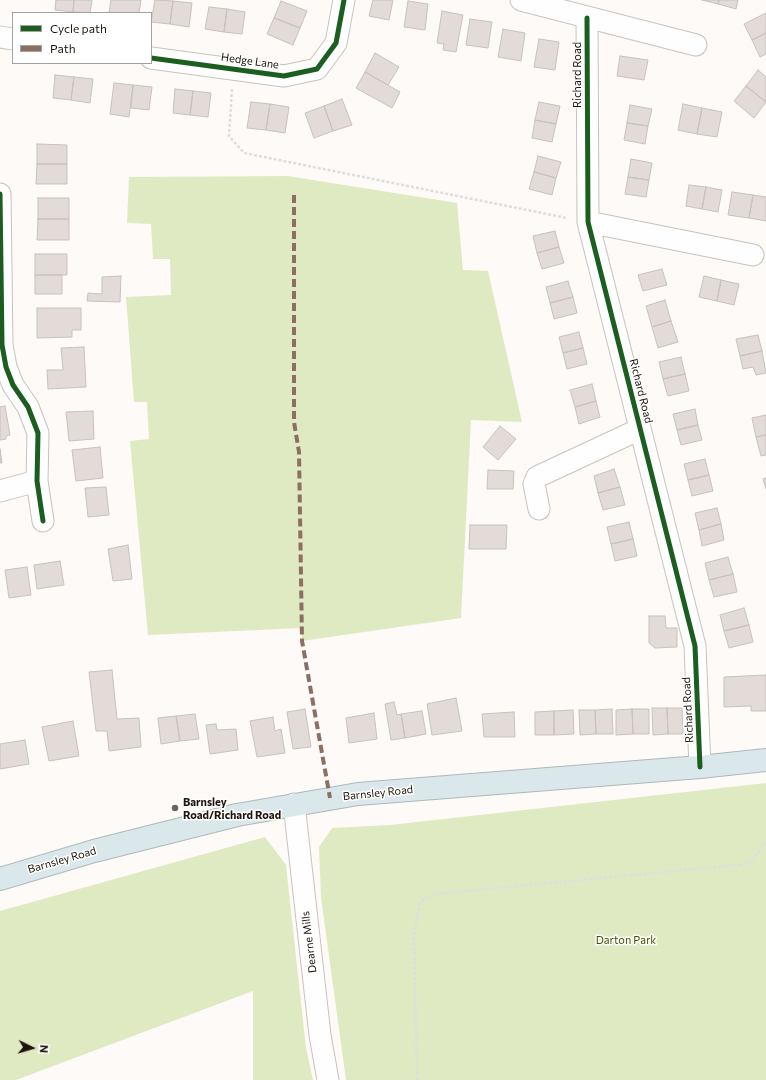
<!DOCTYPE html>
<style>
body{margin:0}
#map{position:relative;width:766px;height:1080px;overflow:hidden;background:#fdfaf7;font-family:Commissioner,sans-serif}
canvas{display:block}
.legend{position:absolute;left:12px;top:12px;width:140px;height:52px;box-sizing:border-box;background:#fff;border:1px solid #a5a19e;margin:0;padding:5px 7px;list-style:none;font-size:12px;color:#1e140d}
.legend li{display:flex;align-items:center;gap:8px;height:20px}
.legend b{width:20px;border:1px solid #a5a19e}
.north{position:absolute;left:12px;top:1028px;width:40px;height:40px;-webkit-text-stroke:3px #fff;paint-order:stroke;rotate:95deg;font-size:11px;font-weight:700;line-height:16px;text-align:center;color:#1e140d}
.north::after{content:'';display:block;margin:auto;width:14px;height:18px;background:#1e140d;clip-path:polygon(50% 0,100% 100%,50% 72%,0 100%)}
</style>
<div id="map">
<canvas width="766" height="1080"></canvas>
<ul class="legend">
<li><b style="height:5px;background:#1b5e20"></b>Cycle path</li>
<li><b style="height:5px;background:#8d6e63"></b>Path</li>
</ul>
<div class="north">N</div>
</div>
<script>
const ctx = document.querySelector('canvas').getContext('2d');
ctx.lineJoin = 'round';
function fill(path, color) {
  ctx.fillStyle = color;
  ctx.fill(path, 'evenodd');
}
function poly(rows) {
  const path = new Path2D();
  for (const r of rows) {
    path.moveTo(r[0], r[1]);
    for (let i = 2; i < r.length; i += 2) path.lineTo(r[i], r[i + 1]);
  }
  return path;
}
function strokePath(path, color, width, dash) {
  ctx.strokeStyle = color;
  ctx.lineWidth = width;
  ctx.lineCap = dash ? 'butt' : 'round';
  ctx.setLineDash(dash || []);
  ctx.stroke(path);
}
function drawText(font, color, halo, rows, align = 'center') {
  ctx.font = font + ' Commissioner,sans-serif';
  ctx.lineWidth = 3;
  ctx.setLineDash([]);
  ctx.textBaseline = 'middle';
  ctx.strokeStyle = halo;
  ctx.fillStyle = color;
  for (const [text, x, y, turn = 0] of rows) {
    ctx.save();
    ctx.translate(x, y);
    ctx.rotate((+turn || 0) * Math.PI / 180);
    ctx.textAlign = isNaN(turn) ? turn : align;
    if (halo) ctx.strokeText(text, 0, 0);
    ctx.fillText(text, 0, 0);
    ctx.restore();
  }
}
fill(poly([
 [288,176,457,203,463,270,488,271,522,422,471,420,461,618,302,641,302,628,148,635,130,441,149,439,147,402,134,402,126,297,171,295,170,259,153,259,151,224,127,223,129,177],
 [766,783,766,1080,346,1080,321,898,319,847,332,828,390,825],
 [265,837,286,865,306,1048,313,1080,253,1080,253,991,16,1080,0,1080,0,911]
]), '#e0eac2');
const building = poly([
 [56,0,74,0,73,12,55,10,56,0],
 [74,0,92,0,90,13,73,12,74,0],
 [111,0,141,0,139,13,109,13,111,0],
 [155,0,173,1,170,24,151,22,155,0],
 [373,0,393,0,389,20,369,16,373,0],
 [702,0,719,0,718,4,702,0],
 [719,0,738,0,736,9,718,4,719,0],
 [173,1,192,3,189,27,170,24,173,1],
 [281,1,307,11,300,28,274,18,281,1],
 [408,1,428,4,425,30,404,27,408,1],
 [209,7,227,9,224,32,205,29,209,7],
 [227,9,245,12,242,34,224,32,227,9],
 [442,11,463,15,456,52,443,50,444,44,437,43,442,11],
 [766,13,766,33,752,40,744,24,766,13],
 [274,18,300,28,293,45,267,34,274,18],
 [470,19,492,22,488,48,466,45,470,19],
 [503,29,525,33,521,61,498,57,503,29],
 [766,33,766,54,760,57,752,40,766,33],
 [539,39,559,42,555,70,534,67,539,39],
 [375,53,399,67,388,85,365,72,375,53],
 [620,56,648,60,644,80,617,76,620,56],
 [758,70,766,77,766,102,746,86,758,70],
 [365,72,400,92,392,108,356,88,365,72],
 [55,75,74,77,71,100,53,98,55,75],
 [74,77,93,79,90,103,71,100,74,77],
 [114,83,133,85,129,117,110,114,114,83],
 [133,85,152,87,149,110,131,108,133,85],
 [746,86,766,102,754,118,734,101,746,86],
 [175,89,193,91,190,115,173,113,175,89],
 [193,91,211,93,208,117,190,115,193,91],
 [342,99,352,125,333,131,324,106,342,99],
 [251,102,270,104,266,130,247,128,251,102],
 [539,102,560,106,556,124,535,120,539,102],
 [270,104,289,107,285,133,266,130,270,104],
 [683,104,702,108,697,134,678,130,683,104],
 [630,105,652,109,648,126,627,123,630,105],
 [324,106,333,131,314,138,305,113,324,106],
 [702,108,722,112,717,137,697,134,702,108],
 [535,120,556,124,552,142,532,138,535,120],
 [627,123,648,126,645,144,624,140,627,123],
 [37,144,67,145,67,164,37,164,37,144],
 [538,156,561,162,556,178,534,172,538,156],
 [631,159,652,163,649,180,628,177,631,159],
 [37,164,67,164,67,184,36,184,37,164],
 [534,172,556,178,552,195,529,189,534,172],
 [628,177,649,180,646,197,625,194,628,177],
 [689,185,706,187,702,209,686,206,689,185],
 [706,187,722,190,718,212,702,209,706,187],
 [732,192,753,195,749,218,728,215,732,192],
 [753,195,766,197,766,221,749,218,753,195],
 [38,198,69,198,69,219,38,219,38,198],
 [38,219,69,219,69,240,37,240,38,219],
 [555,231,559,247,537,253,533,236,555,231],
 [559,247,564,263,542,269,537,253,559,247],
 [35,254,67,254,67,275,35,275,35,254],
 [662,269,667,285,643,291,638,275,662,269],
 [35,275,62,275,62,294,35,294,35,275],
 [121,276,120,302,87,301,88,293,102,294,102,277,121,276],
 [704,276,721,280,717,301,699,297,704,276],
 [721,280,739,284,734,305,717,301,721,280],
 [568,281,573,297,550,303,546,287,568,281],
 [573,297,577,313,554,319,550,303,573,297],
 [665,300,671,321,652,327,646,306,665,300],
 [37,308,81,308,81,330,72,330,72,337,37,338,37,308],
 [671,321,678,342,658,348,652,327,671,321],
 [579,332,583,348,563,353,559,337,579,332],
 [758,335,762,351,740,356,736,339,758,335],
 [84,347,86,387,48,389,47,370,63,370,61,348,84,347],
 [583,348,587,364,567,369,563,353,583,348],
 [762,351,766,373,756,375,753,367,743,369,740,356,762,351],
 [681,357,685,374,663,379,659,362,681,357],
 [685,374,689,391,668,396,663,379,685,374],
 [592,384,596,401,575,407,570,390,592,384],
 [596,401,600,417,579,424,575,407,596,401],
 [5,406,10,435,6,436,6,439,0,440,0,407,5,406],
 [695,409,698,425,677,430,673,414,695,409],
 [93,411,94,439,69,441,66,412,93,411],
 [766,415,766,435,756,437,752,418,766,415],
 [698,425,702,440,681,445,677,430,698,425],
 [500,426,516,439,498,460,483,447,500,426],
 [766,435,766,455,761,456,756,437,766,435],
 [100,447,103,478,76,481,72,450,100,447],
 [0,449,2,463,0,463,0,449],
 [705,459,709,475,688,480,684,464,705,459],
 [614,469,620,487,598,493,594,476,614,469],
 [488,470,514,471,513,489,487,489,488,470],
 [709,475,713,491,692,496,688,480,709,475],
 [766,478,766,489,763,479,766,478],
 [106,487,109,515,88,517,85,488,106,487],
 [620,487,625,505,603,510,598,493,620,487],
 [717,508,721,524,699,530,695,513,717,508],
 [629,522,633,539,611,544,607,527,629,522],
 [721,524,724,540,702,546,699,530,721,524],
 [470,525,507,525,506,549,469,549,470,525],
 [633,539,637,556,615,561,611,544,633,539],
 [128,545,132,579,113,581,108,549,128,545],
 [728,557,733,574,709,580,705,563,728,557],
 [60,561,64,585,37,589,34,565,60,561],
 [27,567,31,595,9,598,5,570,27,567],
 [733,574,737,592,714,597,709,580,733,574],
 [744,608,749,625,724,631,720,615,744,608],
 [649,616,665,616,666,628,677,628,677,647,655,648,649,643,649,616],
 [749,625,753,642,729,648,724,631,749,625],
 [112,670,117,719,139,718,141,747,109,751,107,731,96,731,89,672,112,670],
 [766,675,766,711,751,711,751,706,724,707,724,677,766,675],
 [456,698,462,731,432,735,427,704,456,698],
 [394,702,397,715,401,714,405,738,391,740,385,704,394,702],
 [652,708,667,708,668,734,653,735,652,708],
 [667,708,682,708,683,734,668,734,667,708],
 [305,709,311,747,293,749,287,712,305,709],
 [612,709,613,734,596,734,595,710,612,709],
 [632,709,649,709,649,734,633,734,632,709],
 [632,709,633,734,616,735,616,710,632,709],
 [573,710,574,734,554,735,554,711,573,710],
 [579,710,595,710,596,734,580,735,579,710],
 [422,711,426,734,405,738,401,714,422,711],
 [554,711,554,735,535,735,535,712,554,711],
 [514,712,515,737,484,737,482,714,514,712],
 [374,713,377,739,349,743,346,718,374,713],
 [195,714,199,739,180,741,176,716,195,714],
 [176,716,180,741,161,744,158,718,176,716],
 [273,717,275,731,281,729,285,753,257,757,250,721,273,717],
 [73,721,79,756,49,761,42,727,73,721],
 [216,724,217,730,236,729,238,750,210,754,206,725,216,724],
 [25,740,29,764,0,769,0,744,25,740]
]);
fill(building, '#e2dbd7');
strokePath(building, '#c8c1bd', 1);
const minor = poly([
 [521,0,696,45],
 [587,18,588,222,695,646,700,767],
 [0,37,13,39],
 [151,58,284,76,317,69,336,43,344,0],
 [0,194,2,345,6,367,13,385,28,407,38,433,37,481,43,521],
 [588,222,753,255],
 [0,491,37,481],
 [539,509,534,484,537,477,640,429],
 [294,804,320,1035,328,1080]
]);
const highway = poly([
 [0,879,94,851,237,815,358,794,700,767,766,760]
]);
strokePath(minor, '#c9c2bd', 23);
strokePath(highway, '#adb9ba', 24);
strokePath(poly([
 [232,89,229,136,244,153,567,218],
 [417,1080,414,934,420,903,434,894,748,864,766,843]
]), '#dfdede', 2.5, [3, 2]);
strokePath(minor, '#fffefe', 21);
strokePath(highway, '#dbe8eb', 22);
strokePath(poly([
 [294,195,294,422,299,452,302,641,330,798]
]), '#8d6e63', 4, [8, 4]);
strokePath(poly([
 [587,18,588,222,695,646,700,767],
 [151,58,284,76,317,69,336,43,344,0],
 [0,194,2,345,6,367,13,385,28,407,38,433,37,481,43,521]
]), '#1b5e20', 5);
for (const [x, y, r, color] of [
 [175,808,4,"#6c645f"]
]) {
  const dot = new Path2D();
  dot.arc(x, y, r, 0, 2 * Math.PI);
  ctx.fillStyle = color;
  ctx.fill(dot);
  strokePath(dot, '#fff', 1.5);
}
drawText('11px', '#1e140d', '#fff', [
 ["Hedge Lane",250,61,8],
 ["Richard Road",577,75,-90],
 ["Richard Road",641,391,76],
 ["Richard Road",688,710,-93],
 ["Barnsley Road",378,793,-6],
 ["Barnsley Road",62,860,-16],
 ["Dearne Mills",309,942,-97]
]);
drawText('bold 11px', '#1e140d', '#fff', [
 ["Barnsley",183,802],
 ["Road/Richard Road",183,815]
], 'left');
drawText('11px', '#425105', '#fff', [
 ["Darton Park",626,940]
]);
</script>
